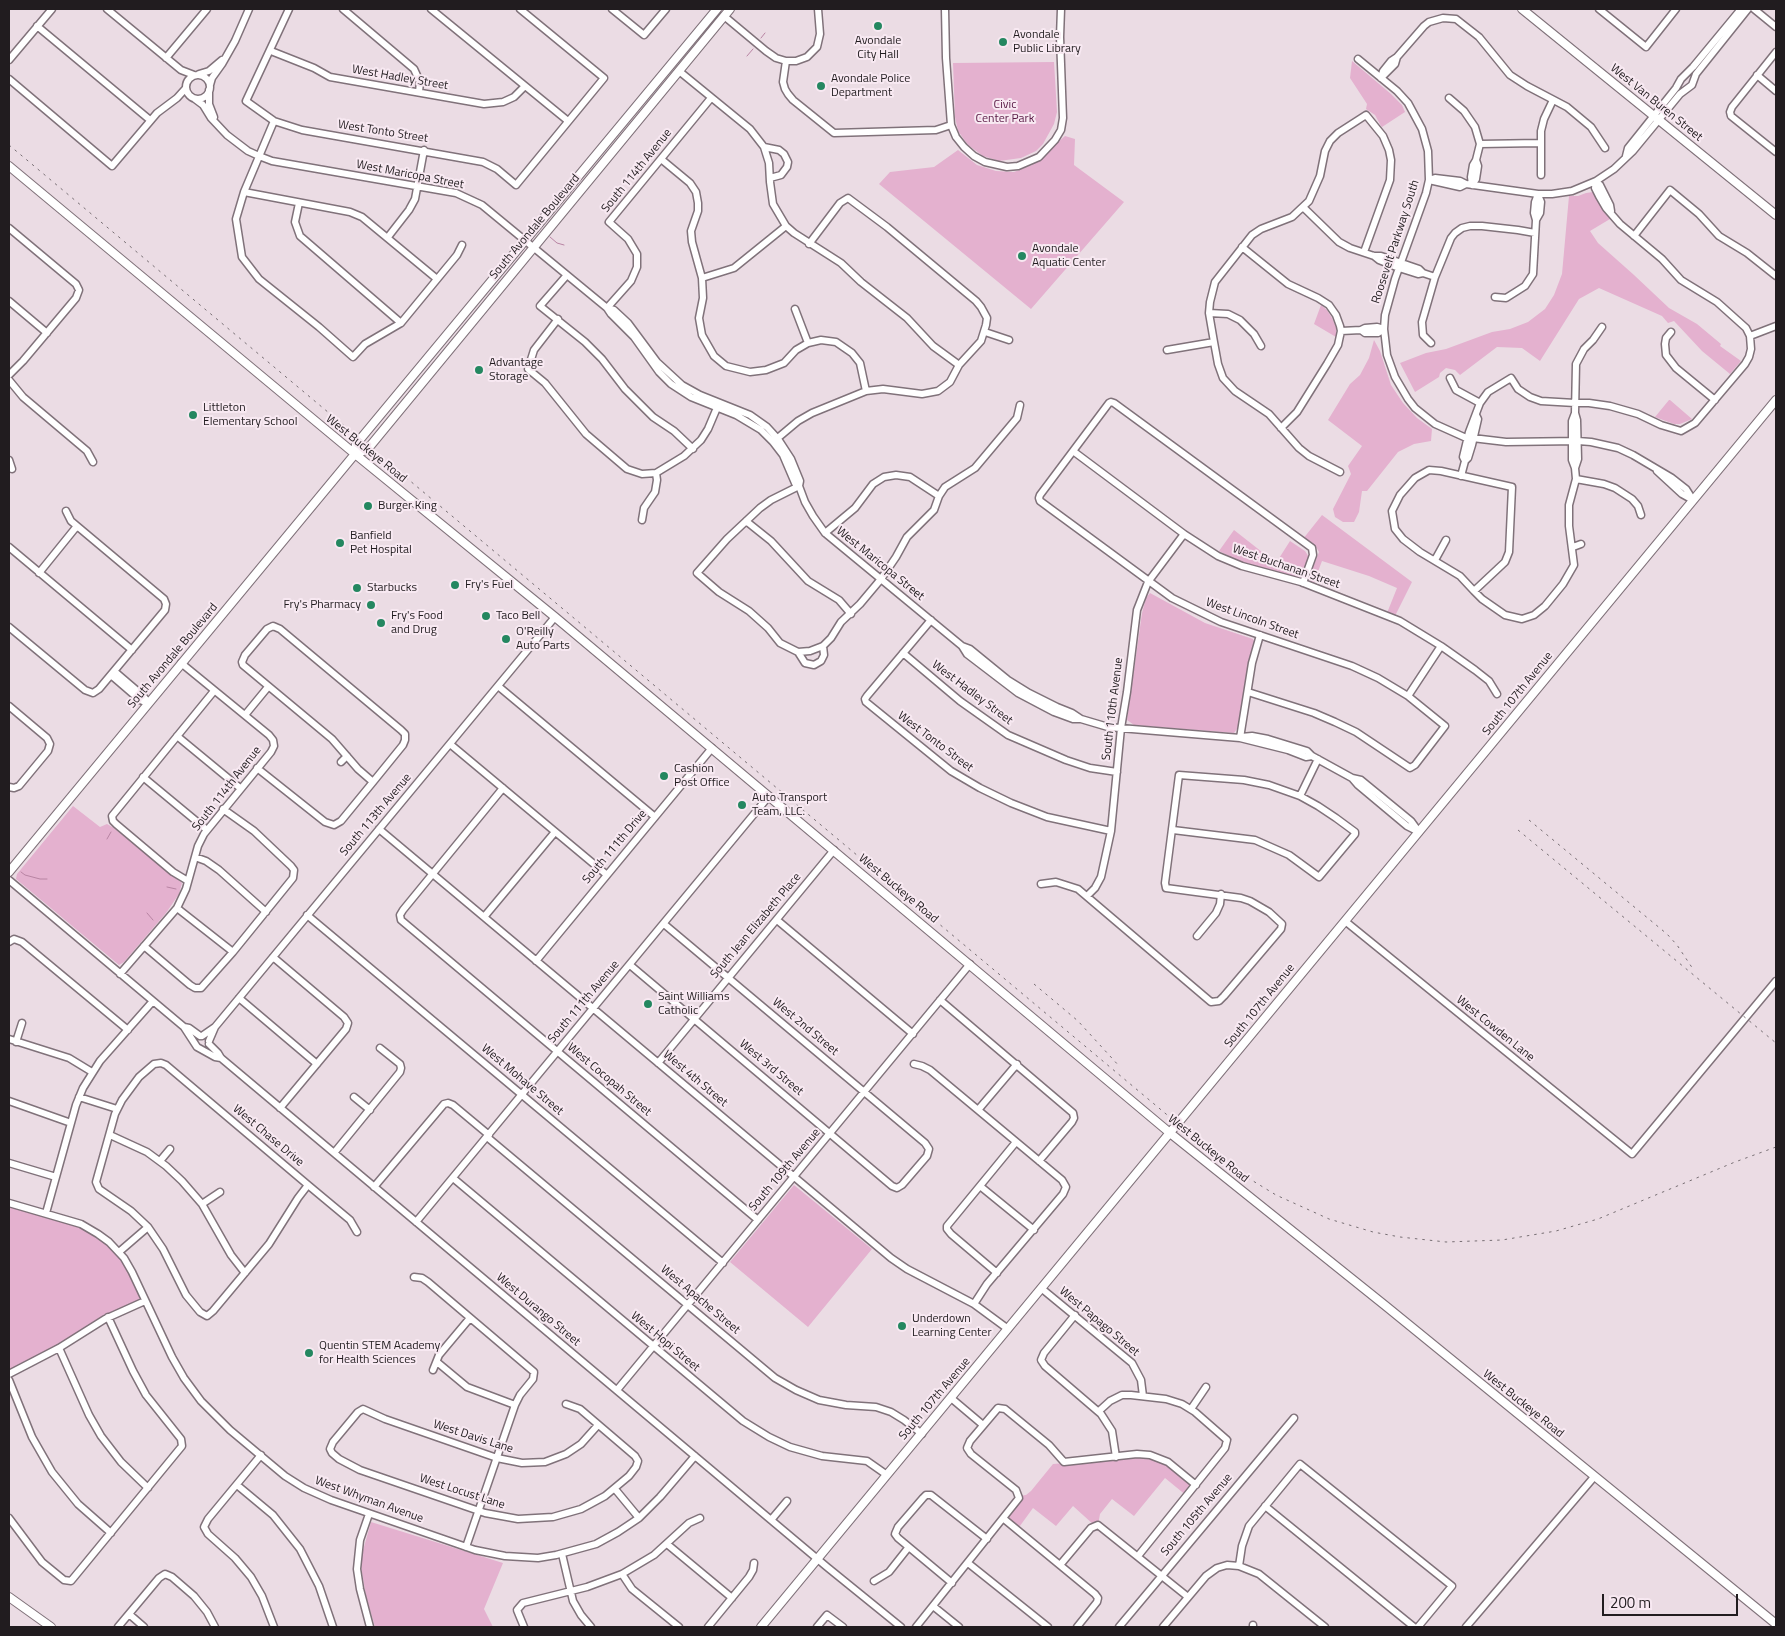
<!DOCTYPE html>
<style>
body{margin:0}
#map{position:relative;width:1785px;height:1636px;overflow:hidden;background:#ebdce4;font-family:"Titillium Web",sans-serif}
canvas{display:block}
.frame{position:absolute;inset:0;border:10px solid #211c1f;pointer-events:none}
.scale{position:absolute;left:1602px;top:1594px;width:136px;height:22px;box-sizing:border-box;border:2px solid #211c1f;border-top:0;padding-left:6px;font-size:15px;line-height:18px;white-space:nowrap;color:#211c1f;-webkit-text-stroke:4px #f8e9f2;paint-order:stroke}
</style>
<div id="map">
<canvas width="1785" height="1636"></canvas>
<div class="frame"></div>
<div class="scale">200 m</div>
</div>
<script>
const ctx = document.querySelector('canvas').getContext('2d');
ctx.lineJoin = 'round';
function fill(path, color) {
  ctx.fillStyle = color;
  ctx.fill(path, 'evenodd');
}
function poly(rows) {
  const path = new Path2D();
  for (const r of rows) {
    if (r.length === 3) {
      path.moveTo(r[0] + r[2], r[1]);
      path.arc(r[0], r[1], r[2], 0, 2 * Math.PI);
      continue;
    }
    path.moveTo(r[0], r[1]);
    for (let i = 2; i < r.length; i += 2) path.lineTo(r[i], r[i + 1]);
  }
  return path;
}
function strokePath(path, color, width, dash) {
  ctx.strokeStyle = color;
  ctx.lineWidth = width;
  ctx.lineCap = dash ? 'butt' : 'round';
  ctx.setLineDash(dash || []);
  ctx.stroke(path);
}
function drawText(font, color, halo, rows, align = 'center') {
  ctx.font = font + ' "Titillium Web",sans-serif';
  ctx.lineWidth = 4;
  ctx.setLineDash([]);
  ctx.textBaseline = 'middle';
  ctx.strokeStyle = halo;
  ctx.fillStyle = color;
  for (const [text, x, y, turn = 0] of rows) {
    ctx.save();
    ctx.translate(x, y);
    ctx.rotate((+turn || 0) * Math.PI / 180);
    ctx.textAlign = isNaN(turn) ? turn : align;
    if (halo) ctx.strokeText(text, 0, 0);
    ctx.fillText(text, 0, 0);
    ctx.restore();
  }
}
fill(poly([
 [1352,61,1391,94,1402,105,1405,112,1382,127,1381,126,1375,115,1366,109,1367,104,1350,78],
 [1054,62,1057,112,1054,124,1043,144,1036,151,1021,158,999,161,983,156,968,145,958,131,955,117,953,63],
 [1065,136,1075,139,1074,165,1124,202,1031,309,879,184,890,172,934,167,958,150,977,165,996,171,1014,172,1032,165],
 [1593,192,1610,219,1590,231,1598,243,1634,275,1669,308,1697,324,1721,344,1720,346,1741,361,1730,374,1702,351,1674,321,1668,323,1662,316,1599,288,1579,299,1540,361,1522,348,1497,347,1460,375,1455,370,1446,368,1440,373,1439,377,1415,392,1400,363,1426,353,1446,349,1492,332,1510,329,1528,322,1545,309,1554,295,1562,274,1569,196,1578,196,1586,193],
 [1321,305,1327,310,1332,318,1336,327,1336,337,1314,324],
 [1374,340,1380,351,1391,385,1403,403,1417,418,1432,429,1431,441,1414,444,1398,452,1367,491,1362,491,1359,512,1354,522,1343,522,1335,517,1333,509,1351,474,1348,466,1362,446,1328,420,1350,384,1360,375,1369,358],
 [1669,400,1670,400,1692,419,1680,424,1674,424,1655,417],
 [1322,515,1412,582,1395,616,1387,613,1397,588,1369,576,1322,561,1313,585,1310,583,1310,575,1319,552,1316,547,1303,539],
 [1234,530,1276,563,1290,541,1305,551,1309,557,1301,578,1298,579,1239,561,1219,551],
 [1150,593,1205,623,1253,639,1255,643,1239,726,1234,733,1134,725,1127,720,1142,613,1146,598],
 [73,806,100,827,107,824,114,828,182,883,179,894,166,913,124,962,119,965,16,879,17,874],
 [794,1185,872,1249,808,1327,730,1262],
 [9,1203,74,1222,114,1247,145,1301,9,1374],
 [1154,1456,1196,1485,1187,1496,1165,1478,1134,1516,1112,1499,1100,1514,1098,1525,1094,1525,1073,1506,1056,1526,1033,1508,1017,1530,1004,1519,1019,1496,1026,1495,1031,1491,1053,1464],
 [371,1522,503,1563,484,1609,493,1627,375,1627,366,1596,360,1561]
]), '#e4b1cf');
strokePath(poly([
 [761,38,765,33],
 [747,56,753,49],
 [550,237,557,243,564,245],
 [107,839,111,832],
 [21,872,25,875,40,879,47,879],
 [167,887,176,889],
 [147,913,153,920]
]), '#b884a3', 1);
const minor = poly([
 [107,9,181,70,194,75],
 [289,9,246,101,274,121,302,130,483,162,497,169,516,185,604,78,520,9],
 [343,9,414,69,420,82,419,92],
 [431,9,568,121],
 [612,9,644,35,666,9],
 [945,9,946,58,951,125,956,137,964,147,974,156,985,162,1007,167,1018,166,1039,157,1055,140,1061,130,1063,118,1060,37,1061,9],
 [1599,9,1646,47,1676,9],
 [1754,9,1776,27],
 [724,16,766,51,776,58,786,61,796,61,807,57,817,47,820,34,818,9],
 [37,26,150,120],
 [271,51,314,68,330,77,484,104,503,102,514,97,525,86],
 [1776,52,1732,107,1730,112,1731,116,1776,152],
 [166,58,207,9],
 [1358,59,1397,91,1408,103,1422,129,1428,151,1429,180,1426,193,1395,279,1385,315,1384,329,1387,355,1395,377,1408,399,1415,408,1435,424,1464,437,1506,442,1578,441,1591,442,1618,448,1633,455,1672,478,1686,489,1693,500],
 [9,60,52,9],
 [786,61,783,82,785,89,788,94,793,100,834,133,936,130,951,125],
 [679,71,750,129,764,147,769,163,770,182,773,204,786,226,794,233,841,263,861,282,907,318,933,346,959,365],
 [199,74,209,71,222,60],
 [1757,75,1776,91],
 [198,87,12],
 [1381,78,1383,71,1391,61,1397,57,1424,26,1429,22,1443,18,1456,19,1479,37,1510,75,1527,86,1567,107,1591,127,1605,148],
 [1381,78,1395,64,1397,57],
 [9,79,112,166,157,113,177,98,186,88],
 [210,85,212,78,222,64,235,41,249,9],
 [209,90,209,104,214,117],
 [1449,98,1464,111,1475,127,1480,144,1476,160,1473,165,1471,177,1472,185],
 [195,99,203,105,211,118,227,135,248,151,259,156,272,161,456,193,482,205,607,308,611,314,634,337,659,372,671,384,691,397,736,415,761,430,773,442,783,455,795,483,799,486,805,502,813,516,825,533,962,646,970,649,1008,680,1029,693,1057,707,1072,713,1081,719,1108,727,1240,738,1288,750,1306,757,1312,756],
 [274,121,244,192,236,219,242,257,259,279,319,327,353,357,365,344,401,323,457,255,462,245],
 [1480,144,1539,143],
 [764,147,779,150,784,154,788,162,787,167,781,175,770,178],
 [1626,156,1628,148,1676,88,1681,79,1693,67,1741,9],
 [661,159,690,183,696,192,698,203,698,211,691,231,692,242,702,278,703,298,699,318,702,335,714,356,726,366,750,372,766,370,784,363,796,350,808,343,821,340,836,342,852,353,860,363,866,391],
 [1541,175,1541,131,1544,119,1553,100],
 [1429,180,1435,178,1460,181,1466,184,1538,194,1552,194,1572,191,1596,181,1614,169,1633,151,1680,94,1692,85,1696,74,1748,9],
 [1429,180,1460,187,1466,184],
 [1596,181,1600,185,1610,205,1611,211],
 [1472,185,1476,179,1478,166,1476,160],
 [244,192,350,212,362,217,437,279],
 [299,203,295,222,300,236,401,323],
 [1303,207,1339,242,1350,248,1374,256,1381,256,1419,269,1423,273,1435,277],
 [1536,220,1540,213,1541,202,1538,195],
 [9,228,76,284,79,290,76,298,23,361,9,375],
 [1634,236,1670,190,1699,214,1719,236,1747,253,1776,276],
 [388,237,409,210,415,199,424,150],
 [1242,247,1288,284,1318,298,1329,305,1336,315,1340,326,1341,331,1338,345,1327,364,1297,412,1281,428],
 [1374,256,1379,260,1399,268,1418,274,1423,273],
 [567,275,540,306,585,342,602,359,625,389,653,417,674,431,693,449],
 [702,278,734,268,786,226],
 [1495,297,1506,298,1525,286,1533,274,1536,220,1534,213,1535,202,1538,194],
 [9,301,47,333],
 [607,308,614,310,628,323,657,362,682,385,700,395,750,415,767,427,778,439,791,459,800,481,799,486],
 [607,308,631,281,637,267,637,254,628,239,609,222,711,98],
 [795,309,808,343],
 [1209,313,1228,314,1240,320,1254,334,1261,346],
 [558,319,534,350,528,369,545,383,586,434,627,469,642,474,656,473,684,456,701,440,708,429,719,403],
 [1361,330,1365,333,1378,333,1384,329],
 [1341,331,1361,330,1365,328,1377,327,1384,329],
 [985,332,1009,340],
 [1671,332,1666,338,1665,344,1666,355,1676,368,1715,400],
 [1750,336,1776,326],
 [1431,343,1423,335,1422,322,1435,277,1451,238,1455,233,1462,228,1470,226,1482,226,1518,230,1535,233],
 [1167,350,1214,342],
 [1450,378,1456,390,1480,403],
 [9,380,23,397,87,451,93,462],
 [1575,413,1577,420,1578,459,1575,468],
 [773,442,798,421,812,413,866,391,883,389,922,394,938,391,950,382,959,365,981,341,986,325,987,318,981,307,976,301,887,227,848,198,840,203,809,244],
 [1073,451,1184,534,1218,556,1242,566,1301,582,1400,621,1441,646,1475,670,1489,681,1497,694],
 [9,460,12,469],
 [1465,461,1468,458,1472,445,1478,419,1476,415],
 [1657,471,1682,494,1691,499],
 [1340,472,1309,456,1299,448,1269,414,1235,391,1223,378,1218,364,1214,342,1209,313,1210,302,1215,282,1252,235,1261,229,1292,217,1309,201,1320,176,1325,151,1330,141,1338,133,1366,115,1383,136,1389,150,1391,160,1390,180,1364,252],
 [1461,476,1465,461,1463,457,1469,432,1480,403,1488,392,1511,378,1518,389,1530,397,1541,401,1575,403,1589,403,1610,406,1638,414,1661,425,1681,431,1695,423,1745,364,1749,357,1751,349,1750,336,1746,328,1717,302,1681,280,1662,259,1620,224,1606,208,1599,196,1595,188,1596,181],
 [1576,479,1604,484,1615,488,1632,499,1638,506,1641,515],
 [799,486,771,500,760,508,727,539,697,573,719,592,749,611,768,628,780,643,798,652,810,651,823,646,831,638,841,622,860,604,881,579,896,557,907,537,934,510,939,496,945,487,975,468,1017,418,1020,405],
 [642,520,644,508,655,492,657,480,656,473],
 [746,521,771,541,808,581,839,600,851,614],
 [825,533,855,508,873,484,884,477,896,475,910,477,939,496],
 [9,547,132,650],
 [1573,547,1581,544],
 [1435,560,1446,540],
 [39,573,77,526],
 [1474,591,1505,562,1509,552,1512,487,1441,471,1429,470,1415,478,1400,495,1392,511,1395,529,1403,539,1420,552,1460,576,1474,591,1482,599,1505,615,1522,619,1534,615,1545,606,1563,584,1574,565,1569,526,1569,505,1576,479,1575,468,1572,460,1572,421,1575,413,1576,364,1584,349,1593,340,1602,327],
 [931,620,867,696,865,699,866,702,951,771,980,788,1011,803,1047,817,1111,831],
 [9,627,85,690,93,693,99,689,165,610,166,604,164,599,71,521,66,511],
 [962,646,967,654,1018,693,1054,712,1073,719,1081,719],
 [798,652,805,663,814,665,821,661,824,655,823,646],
 [903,653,960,701,1008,735,1066,760,1090,768,1117,772],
 [114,671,142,695,148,702],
 [111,675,140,700,148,703],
 [498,686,655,817],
 [1248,692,1314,713,1335,722,1356,732,1410,768,1415,765,1445,726,1408,696,1378,678,1352,666,1221,622,1172,598,1040,501,1039,498,1040,495,1109,403,1111,402,1114,403,1312,548,1313,555,1303,583],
 [1408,696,1441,646],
 [9,706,47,738,50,744,48,751,19,786,14,788,9,787],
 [245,715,268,687],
 [177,736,240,788],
 [1241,737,1252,736,1268,739,1307,751,1312,756,1352,778,1361,780,1411,821,1419,832],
 [1240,738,1252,663,1260,635],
 [450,744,607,875],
 [341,762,347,756],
 [257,768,325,822,334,825,341,821,373,782,403,745,405,740,405,734,401,730,280,629,273,626,267,629,245,655,242,662,243,665,332,739,358,769,373,782],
 [143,777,207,830],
 [1352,778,1358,785,1407,826,1417,831],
 [503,788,403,910,400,915,401,920,758,1220],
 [1300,796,1318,759],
 [379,829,891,1258,907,1269,974,1304,1008,1329],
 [195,857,206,861,219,870,266,912],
 [9,880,184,1027,189,1028,200,1036],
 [188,881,173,872,116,824,113,821,112,816,214,691],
 [1041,884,1056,882,1078,889,1211,1002,1219,1001,1224,996,1281,929,1282,924,1269,912,1250,901,1241,898,1166,888,1165,883,1179,775,1244,780,1269,785,1300,796,1318,806,1336,818,1355,832,1355,834,1319,877,1289,855,1255,840,1173,830],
 [1087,896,1095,888,1101,877,1111,831,1121,728,1127,692,1137,610,1148,582,1184,534],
 [177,908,233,952],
 [307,915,723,1263],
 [484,917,555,832],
 [777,920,913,1034],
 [1345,921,1632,1154,1776,981],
 [1197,936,1216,913,1220,904,1221,894],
 [9,942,14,939,22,942,128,1030],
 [144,946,190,985,195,988,201,988,233,952,293,878,294,870,291,866,254,831,223,809],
 [273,957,344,1017,348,1023,346,1029,280,1108],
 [536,961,712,748],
 [630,965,892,1186,897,1188,902,1185,927,1156,929,1149,925,1143,664,924],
 [120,974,177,908,186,889,198,846,204,834,271,752,274,746,273,740,269,735,181,663],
 [239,998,317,1064],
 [940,1000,1073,1113,1074,1118,1072,1122,1039,1161],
 [184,1027,197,1047,215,1057,221,1058],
 [202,1036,215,1027,555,617],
 [9,1039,69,1058,92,1072],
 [209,1041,215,1027],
 [16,1042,22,1023],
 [209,1044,218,1053,221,1058,827,1567,901,1627],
 [658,1063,834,850],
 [914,1064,922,1066,930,1070,1062,1180,1066,1187,1063,1194,987,1284,974,1304],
 [79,1097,117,1109],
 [354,1097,370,1110],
 [9,1101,71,1123],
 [978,1110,1017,1064],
 [110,1135,147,1152,166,1166,182,1181,202,1204,231,1255,245,1273],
 [487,1137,775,1378,796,1390,819,1400,846,1405,876,1407,891,1412,904,1420,922,1434],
 [334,1153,400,1072,401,1068,400,1064,380,1048],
 [160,1161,170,1149],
 [9,1163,56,1177],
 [453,1178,743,1421,769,1437,790,1447,822,1456,867,1461,887,1475],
 [308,1185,298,1198,269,1244,213,1311,207,1316,200,1312,186,1295,163,1249,148,1227,131,1211,99,1189,96,1182,115,1114,122,1100,139,1077,154,1064,161,1063,166,1065,308,1185,350,1220,357,1232],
 [980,1186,1034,1230],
 [374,1187,444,1104,448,1103,453,1105,489,1135],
 [9,1203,81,1224,98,1234,109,1242,124,1258,132,1272,172,1357,184,1378,201,1401,230,1430,285,1476,304,1488,331,1500,475,1550,505,1556,538,1558,556,1555,596,1544,618,1532,639,1518,660,1497,695,1456],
 [202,1204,220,1192],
 [46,1213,76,1105,83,1088,100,1061,153,1001],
 [416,1222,769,796],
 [119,1252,148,1227],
 [997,1273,951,1234,947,1229,947,1226,1016,1142],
 [414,1277,422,1278,428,1282,534,1372,533,1379,520,1395,515,1405,466,1547],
 [1041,1288,1132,1363,1141,1380,1143,1396],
 [1075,1315,1044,1353,1041,1360,1045,1366,1101,1414,1112,1431,1116,1457],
 [59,1348,89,1415,101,1436,121,1462,148,1488],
 [437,1362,467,1387,515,1405],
 [433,1370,439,1355,470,1318],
 [9,1374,59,1348,105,1319,145,1301],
 [9,1380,32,1437,52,1472,78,1504,111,1533],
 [617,1390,970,964],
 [951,1398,983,1425],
 [566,1404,580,1409,635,1456,638,1461,636,1467,629,1476,605,1496,581,1509,553,1517,518,1519,485,1513,360,1470,339,1459,332,1453,330,1449,333,1442,358,1412,363,1409,385,1419,497,1458,522,1463,545,1462,566,1454,581,1444,598,1425],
 [1191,1409,1206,1387],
 [1099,1411,1110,1401,1122,1395,1131,1395,1166,1399,1182,1404,1195,1412,1227,1440,1225,1448,1138,1556],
 [261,1455,208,1519,204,1527,208,1534,235,1558,251,1577,262,1596,274,1627],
 [237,1485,273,1515,300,1549,319,1586,333,1627],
 [615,1489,639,1518],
 [1265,1506,1414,1627],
 [369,1514,360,1540,357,1569,360,1589,370,1627],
 [9,1518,42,1562,64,1580,71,1581,182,1446,181,1439,146,1395,133,1371,108,1317],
 [1004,1519,1095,1594,1098,1598,1097,1602,1077,1627],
 [771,1520,787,1501],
 [667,1544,732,1598],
 [562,1554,573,1601,581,1615,591,1627],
 [968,1563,1048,1627],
 [1060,1565,1091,1528,1098,1525,1188,1597],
 [1239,1566,1259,1574,1325,1627],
 [622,1574,632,1589,679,1627],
 [874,1581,889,1572,908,1548],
 [952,1583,898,1538,895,1534,898,1527,923,1498,926,1495,931,1495,987,1539],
 [933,1606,959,1627],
 [129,1614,144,1627],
 [118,1627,159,1578,165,1574,172,1577,194,1596,207,1612,215,1627],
 [524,1627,517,1610,523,1603,587,1587,622,1574,654,1555,689,1523,700,1518],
 [708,1627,749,1577,753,1570,754,1563],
 [817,1627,827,1615,843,1627],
 [916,1627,1019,1498,1016,1490,971,1454,967,1448,970,1441,998,1408,1005,1409,1049,1445,1064,1462,1137,1454,1150,1455,1168,1462,1196,1485],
 [1119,1627,1294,1418],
 [1163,1627,1206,1576,1217,1568,1227,1565,1239,1566,1242,1546,1249,1526,1300,1464,1452,1586,1418,1627],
 [1253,1627,1253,1625],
 [1466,1627,1594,1477]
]);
const major = poly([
 [1522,9,1776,215],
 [9,166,355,454,555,617,1170,1133,1387,1307,1776,1624],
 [355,454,356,444,362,437,717,9],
 [9,872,355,454,366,450,371,445,730,9],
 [9,1597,51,1627],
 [761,1627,1776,400]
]);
strokePath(minor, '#80727a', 9);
strokePath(major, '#80727a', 10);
strokePath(minor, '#fff', 6);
strokePath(major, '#fff', 8);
strokePath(poly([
 [9,145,1178,1124,1240,1173,1276,1195,1329,1219,1373,1232,1400,1237,1446,1242,1502,1240,1556,1231,1598,1219,1735,1162,1776,1147],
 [1529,820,1667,934,1677,945,1693,969],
 [1518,830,1776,1043],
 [1034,984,1078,1021,1120,1067]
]), '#776e73', 1, [2.5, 5]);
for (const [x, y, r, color] of [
 [878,26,5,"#248760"],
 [1003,42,5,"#248760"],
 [821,86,5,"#248760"],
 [1022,256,5,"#248760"],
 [479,370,5,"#248760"],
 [193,415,5,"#248760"],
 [368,506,5,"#248760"],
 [340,543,5,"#248760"],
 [455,585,5,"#248760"],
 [357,588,5,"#248760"],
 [371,605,5,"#248760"],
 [486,616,5,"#248760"],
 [381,623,5,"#248760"],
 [506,639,5,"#248760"],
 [664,776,5,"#248760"],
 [742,805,5,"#248760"],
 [648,1004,5,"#248760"],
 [902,1326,5,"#248760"],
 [309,1353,5,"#248760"]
]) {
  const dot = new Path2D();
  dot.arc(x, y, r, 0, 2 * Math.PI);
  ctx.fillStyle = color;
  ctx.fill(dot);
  strokePath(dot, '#f8e9f2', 2);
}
drawText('12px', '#211c1f', '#f8e9f2', [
 ["Avondale",1013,35],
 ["Public Library",1013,49],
 ["Avondale",878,41,"center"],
 ["City Hall",878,55,"center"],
 ["Avondale Police",831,79],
 ["Department",831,93],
 ["Avondale",1032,249],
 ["Aquatic Center",1032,263],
 ["Advantage",489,363],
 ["Storage",489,377],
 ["Littleton",203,408],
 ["Elementary School",203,422],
 ["Burger King",378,506],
 ["Banfield",350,536],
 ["Pet Hospital",350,550],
 ["Fry's Fuel",465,585],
 ["Starbucks",367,588],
 ["Fry's Pharmacy",361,605,"right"],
 ["Fry's Food",391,616],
 ["and Drug",391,630],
 ["Taco Bell",496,616],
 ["O'Reilly",516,632],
 ["Auto Parts",516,646],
 ["Cashion",674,769],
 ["Post Office",674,783],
 ["Auto Transport",752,798],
 ["Team, LLC.",752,812],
 ["Saint Williams",658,997],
 ["Catholic",658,1011],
 ["Underdown",912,1319],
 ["Learning Center",912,1333],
 ["Quentin STEM Academy",319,1346],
 ["for Health Sciences",319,1360]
], 'left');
drawText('12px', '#211c1f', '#f8e9f2', [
 ["West Hadley Street",400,78,10],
 ["West Van Buren Street",1656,103,39],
 ["West Tonto Street",383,132,9],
 ["South 114th Avenue",637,171,-51],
 ["West Maricopa Street",410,175,11],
 ["South Avondale Boulevard",535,227,-50],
 ["Roosevelt Parkway South",1396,242,-72],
 ["West Buckeye Road",366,449,39],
 ["West Maricopa Street",880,564,39],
 ["West Buchanan Street",1286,567,19],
 ["West Lincoln Street",1252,619,20],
 ["South Avondale Boulevard",173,656,-50],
 ["West Hadley Street",972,693,37],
 ["South 107th Avenue",1518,694,-51],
 ["South 110th Avenue",1113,709,-83],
 ["West Tonto Street",935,742,37],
 ["South 114th Avenue",227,789,-52],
 ["South 113th Avenue",376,815,-50],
 ["South 111th Drive",615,847,-50],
 ["West Buckeye Road",898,889,40],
 ["South Jean Elizabeth Place",756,926,-50],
 ["South 111th Avenue",584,1002,-50],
 ["South 107th Avenue",1260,1006,-51],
 ["West 2nd Street",805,1027,40],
 ["West Cowden Lane",1495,1029,39],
 ["West 3rd Street",771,1068,40],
 ["West 4th Street",695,1079,40],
 ["West Mohave Street",522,1080,40],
 ["West Cocopah Street",609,1080,40],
 ["West Chase Drive",268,1136,40],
 ["West Buckeye Road",1208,1149,39],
 ["South 109th Avenue",785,1170,-50],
 ["West Apache Street",700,1300,40],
 ["West Durango Street",538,1310,40],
 ["West Papago Street",1099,1322,40],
 ["West Hopi Street",665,1342,40],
 ["South 107th Avenue",935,1399,-50],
 ["West Buckeye Road",1523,1404,39],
 ["West Davis Lane",473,1437,18],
 ["West Locust Lane",462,1492,18],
 ["West Whyman Avenue",369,1500,20],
 ["South 105th Avenue",1197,1515,-50]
]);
drawText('12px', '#591a45', '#f8e9f2', [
 ["Civic",1005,105],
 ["Center Park",1005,119]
]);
</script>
